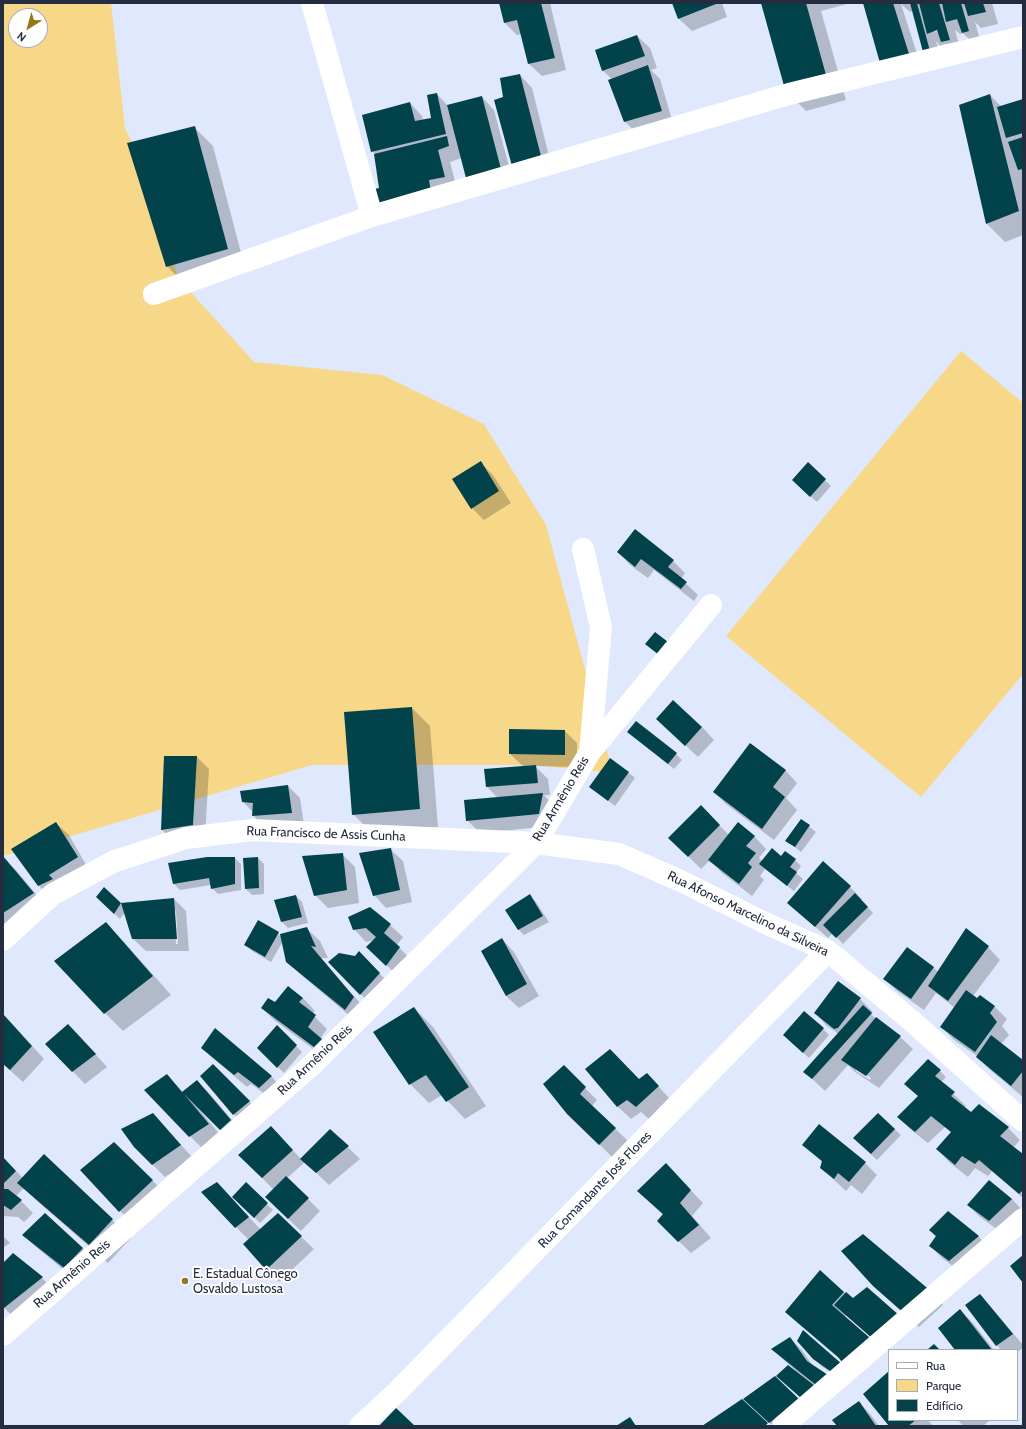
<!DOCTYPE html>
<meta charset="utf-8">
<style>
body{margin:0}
#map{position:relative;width:1026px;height:1429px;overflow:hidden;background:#dfe8fc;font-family:Cabin,sans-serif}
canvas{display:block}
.frame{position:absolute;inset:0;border:4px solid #242c3f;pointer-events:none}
.legend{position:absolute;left:888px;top:1349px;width:130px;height:72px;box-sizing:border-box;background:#fff;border:1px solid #a7abb2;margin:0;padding:5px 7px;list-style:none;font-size:12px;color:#242c3f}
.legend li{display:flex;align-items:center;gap:8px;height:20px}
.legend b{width:20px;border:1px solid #a7abb2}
.north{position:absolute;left:8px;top:8px;width:40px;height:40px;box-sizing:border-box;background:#fff;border:1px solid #a7abb2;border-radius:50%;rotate:217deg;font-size:11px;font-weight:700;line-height:16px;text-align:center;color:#242c3f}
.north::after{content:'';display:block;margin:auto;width:14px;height:18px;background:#967720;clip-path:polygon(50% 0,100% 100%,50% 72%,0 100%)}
</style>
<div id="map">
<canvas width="1026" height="1429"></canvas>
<div class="frame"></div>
<ul class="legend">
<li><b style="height:5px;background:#fff"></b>Rua</li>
<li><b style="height:11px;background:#f7d788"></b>Parque</li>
<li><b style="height:11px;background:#02424a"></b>Edifício</li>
</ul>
<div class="north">N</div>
</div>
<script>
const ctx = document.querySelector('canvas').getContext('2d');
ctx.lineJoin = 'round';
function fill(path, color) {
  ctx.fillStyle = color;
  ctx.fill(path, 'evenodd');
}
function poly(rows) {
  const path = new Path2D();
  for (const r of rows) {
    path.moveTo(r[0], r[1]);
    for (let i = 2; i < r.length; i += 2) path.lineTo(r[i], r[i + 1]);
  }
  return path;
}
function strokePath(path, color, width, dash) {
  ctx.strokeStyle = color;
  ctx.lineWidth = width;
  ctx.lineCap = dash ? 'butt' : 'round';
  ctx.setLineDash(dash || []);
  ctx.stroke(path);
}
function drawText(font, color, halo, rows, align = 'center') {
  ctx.font = font + ' Cabin,sans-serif';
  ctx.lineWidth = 4;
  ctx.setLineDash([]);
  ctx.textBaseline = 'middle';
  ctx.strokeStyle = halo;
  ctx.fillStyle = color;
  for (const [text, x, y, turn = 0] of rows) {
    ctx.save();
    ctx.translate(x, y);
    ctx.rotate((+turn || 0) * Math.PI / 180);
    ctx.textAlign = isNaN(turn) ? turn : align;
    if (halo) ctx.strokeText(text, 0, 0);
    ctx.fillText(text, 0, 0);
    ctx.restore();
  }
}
fill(poly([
 [3,3,111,3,125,128,147,172,178,278,254,362,382,375,484,424,546,525,613,773,533,765,312,765,3,856],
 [16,16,40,16,40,40,16,40],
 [961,351,1023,403,1023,674,921,797,726,636]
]), '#f7d788');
fill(poly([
 [500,3,550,3,566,70,542,76,529,64,522,34,517,35,505,23],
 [673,3,722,3,727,17,692,31,679,19],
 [762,3,851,3,821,11,846,100,806,111,787,92],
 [864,3,992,3,998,24,981,28,975,22,981,43,975,45,963,33,960,34,955,30,961,52,955,54,945,44,940,46,936,41,942,63,924,52,913,11,910,12,901,4,921,66,893,75],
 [942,29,935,32,935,30],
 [637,36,650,48,657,68,651,70,660,79,673,123,638,134,625,122,609,80,612,79,603,71,596,51],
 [520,75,532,88,553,172,525,178,504,97],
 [437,94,448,106,482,97,494,110,513,181,462,158,450,162,457,189,380,188,375,154,372,151,410,103,422,116,423,120,433,119],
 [990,95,1002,107,1023,100,1023,235,1005,242,987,224],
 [194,127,213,146,245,268,185,285,167,266],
 [480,462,493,475,511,503,484,520,472,508],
 [825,480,831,486,817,502,799,486],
 [618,552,673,561,685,573,681,579,698,595,694,601,654,570,648,578,630,565],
 [412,708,430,726,438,827,372,833,353,814],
 [657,719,702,727,714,740,698,757],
 [565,731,577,743,577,767,535,766,548,779,550,795,544,795,555,807,552,826,480,833,467,820,498,798,487,787,524,767,510,754],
 [628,732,676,754,682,760,674,769],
 [165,757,197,757,209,769,205,837,175,842,162,830],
 [785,770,797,783,786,798,797,810,774,840,726,804,714,792],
 [629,773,635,778,615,806,590,787],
 [288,786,300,798,304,825,265,828,253,815,253,812,243,802],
 [701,807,729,835,754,836,766,849,759,858,762,861,782,857,795,860,801,866,796,873,803,879,794,891,765,869,760,876,764,880,752,896,722,873,710,860,701,869,670,838],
 [801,820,816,832,801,852,786,840],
 [56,823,69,835,89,870,51,898,39,886,13,849],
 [390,849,403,861,412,902,386,908,374,895],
 [342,854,355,867,359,903,328,908,315,895],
 [3,858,16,870,46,906,3,933],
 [235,858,241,864,241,890,218,894,212,888,211,885,180,890,174,884,169,864],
 [258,858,264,864,264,894,252,895,246,889],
 [850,887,862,899,861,900,873,913,843,944,833,933,828,938,788,903],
 [104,888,122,905,174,899,186,911,189,951,146,951,133,939,125,912,120,919,103,903],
 [174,911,176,911,178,944,176,944],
 [296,896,302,902,308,923,288,928,282,922,276,901],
 [530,896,536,902,549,922,524,935,518,929],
 [106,924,124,942,171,995,123,1031,105,1013],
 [390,925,403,937,397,945,411,960,399,977,380,959,374,940,366,942,354,929],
 [307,929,320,941,328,958,321,958,366,1010,357,1022,300,974,287,961,283,941,271,962,252,951,246,945,278,933,280,936],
 [502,939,514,952,539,996,519,1008,506,996,482,951],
 [988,947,1000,960,973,996,977,999,980,996,995,1007,1007,1019,1002,1026,1009,1035,1001,1044,1023,1061,1023,1097,989,1069,977,1056,953,1039,941,1026,955,1008,936,993,924,1010,897,991,885,979,933,967,938,972],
 [359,953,392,986,373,1007,330,962,356,957],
 [838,983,860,999,873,1012,871,1014,876,1019,900,1037,913,1049,879,1088,855,1072,848,1065,825,1091,805,1072,839,1034,827,1026,815,1013],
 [856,1068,871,1078,870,1080,856,1071],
 [288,988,303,998,315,1011,312,1014,327,1029,320,1039,333,1052,327,1059,274,1020,262,1008,276,1004],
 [414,1008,433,1027,486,1106,465,1119,442,1095,429,1103,410,1084,374,1033],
 [3,1014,44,1059,23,1082,3,1064],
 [277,1027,302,1052,284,1073,258,1048],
 [823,1029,829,1035,809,1058,790,1041],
 [80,1037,107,1067,85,1084,46,1044],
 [203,1048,271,1076,283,1089,272,1099,251,1084,247,1087,215,1060],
 [213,1065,262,1114,246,1127,234,1114],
 [564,1067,597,1100,592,1106,628,1141,612,1157,568,1113],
 [586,1069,639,1080,647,1074,670,1099,649,1119,641,1112,631,1119,618,1107],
 [940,1071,946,1077,941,1082,966,1106,964,1108,971,1113,1008,1128,1020,1140,1013,1148,1023,1155,1023,1198,992,1171,988,1176,975,1168,968,1177,949,1162,937,1149,952,1133,945,1127,928,1143,910,1129,898,1117,919,1096,905,1084],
 [167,1076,183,1092,197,1081,209,1093,243,1133,233,1142,199,1107,198,1108,221,1136,202,1148,190,1136],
 [153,1114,193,1158,165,1177,135,1147],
 [878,1114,901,1135,877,1160,860,1144],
 [271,1127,301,1159,330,1130,360,1159,329,1185,305,1162,287,1178,320,1211,301,1231,279,1210,274,1190,239,1155],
 [114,1143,165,1193,132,1223,81,1170],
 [804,1145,865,1163,877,1175,862,1194,851,1185,846,1191,821,1168,823,1163],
 [45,1156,131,1238,108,1263,37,1201,24,1188,16,1196,33,1213,24,1222,18,1217,3,1216,3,1158,23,1178],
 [678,1177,703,1203,692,1216,711,1238,691,1253,658,1221,663,1215,638,1191],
 [989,1181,1012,1199,1023,1211,1002,1233,980,1217,968,1205],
 [217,1183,261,1230,278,1215,314,1249,279,1282,245,1244,249,1240,236,1227],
 [246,1184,273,1210,260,1223,233,1197],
 [930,1230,978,1236,990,1249,962,1273,942,1258,930,1245,936,1237],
 [23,1235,82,1248,95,1261,76,1280,36,1247],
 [3,1236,10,1243,3,1248],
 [13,1254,42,1278,54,1290,17,1320,3,1307,3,1264],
 [820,1272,846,1294,885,1350,846,1315,844,1317,843,1362,799,1324,786,1312],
 [931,1293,943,1305,919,1327,887,1298],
 [980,1295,992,1308,1023,1345,1023,1348,1017,1352,1017,1350,1001,1350,966,1305],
 [960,1310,973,1323,994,1350,956,1350],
 [790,1338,802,1350,813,1366,829,1397,794,1372,795,1370,772,1349],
 [798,1341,840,1379,820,1365],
 [889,1372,889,1420,928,1420,933,1426,890,1426,864,1394],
 [859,1402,871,1415,879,1426,838,1426],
 [757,1411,812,1413,773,1426],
 [958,1420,990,1420,983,1426,963,1426]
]), '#0003');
fill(poly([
 [499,3,541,3,555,58,528,64,517,20,504,23],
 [672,3,715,3,716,4,678,19],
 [761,3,806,3,828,82,786,93],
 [863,3,893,3,909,54,880,63],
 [910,3,917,3,930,51,923,52],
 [919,3,939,3,950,40,941,42,937,30,927,34],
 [942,3,961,3,969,31,962,33,957,19,946,22],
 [964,3,983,3,986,12,968,16],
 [637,35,645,56,602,71,595,50],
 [648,65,662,111,624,122,608,80],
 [520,74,542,160,512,166,494,100,503,97,500,78],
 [437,93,446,134,371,152,362,115,410,102,415,121,431,118,427,95],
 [990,94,1019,211,986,224,959,105],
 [482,96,501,169,466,178,447,105],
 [1023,99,1023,133,1006,138,997,107],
 [195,126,228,249,166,267,127,143],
 [447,136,449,146,438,150,445,177,429,180,431,192,376,208,371,190,379,188,374,154],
 [1023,137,1023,169,1018,170,1008,142],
 [481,461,499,491,471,509,452,479],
 [808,462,826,479,810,497,792,480],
 [635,529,674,560,668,567,687,582,681,589,641,559,635,567,617,552],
 [655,632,668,642,659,655,645,644],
 [673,700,702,727,685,746,656,719],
 [412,707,420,809,352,815,344,712],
 [636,721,677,753,668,764,627,732],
 [509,729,565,730,565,755,509,754],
 [750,743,786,770,773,787,785,797,762,829,713,792],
 [164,756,197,756,193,825,161,830],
 [610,758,629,772,608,801,589,787],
 [536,765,538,783,486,787,484,769],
 [288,785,292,813,252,816,253,803,242,802,240,791],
 [543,793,539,814,466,821,464,800],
 [701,805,720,825,688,857,668,838],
 [801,819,810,825,795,847,785,841],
 [56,822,78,857,49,875,53,879,38,886,11,849],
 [738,822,755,836,746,846,756,853,748,863,752,867,739,884,708,860],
 [391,848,400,890,373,896,359,853],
 [772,848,781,856,785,851,796,859,790,867,797,872,787,886,759,864],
 [343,853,347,890,314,896,302,856],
 [3,856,34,893,3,913],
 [207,857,235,857,235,884,211,889,209,878,173,884,168,863],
 [258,857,259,888,245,889,243,858],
 [823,861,851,886,815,927,787,903],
 [104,887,121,903,174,898,177,939,132,939,121,903,114,914,96,897],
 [855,893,868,907,836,938,823,925],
 [530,894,543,916,518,930,505,910],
 [296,895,302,917,281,922,274,900],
 [370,907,391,924,384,933,400,947,386,966,366,947,376,937,366,928,353,930,348,917],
 [258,920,279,932,265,957,244,945],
 [106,922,153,976,104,1014,54,961],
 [307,927,316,947,311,946,354,997,345,1010,286,962,280,934],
 [966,928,989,946,948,1001,928,986],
 [502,938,527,984,506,996,481,951],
 [907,947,934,967,911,999,883,979],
 [359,951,380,973,360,995,328,962,339,953,355,956],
 [838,981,861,998,838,1028,834,1029,814,1013],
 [288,986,303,998,299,1002,316,1015,308,1027,322,1039,314,1047,261,1008,268,998,275,1002],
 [966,990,977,998,980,995,995,1006,990,1013,997,1022,975,1052,940,1027],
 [863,1005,872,1013,812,1079,803,1072],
 [414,1007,469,1087,446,1102,426,1075,409,1085,373,1032],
 [804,1011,824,1028,803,1053,783,1035],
 [3,1014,32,1046,10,1070,3,1064],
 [876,1017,901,1036,866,1076,841,1060],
 [68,1024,96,1054,72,1072,45,1044],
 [277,1025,297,1045,277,1068,257,1048],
 [215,1028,272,1076,259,1088,238,1072,234,1075,201,1048],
 [991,1035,1023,1060,1023,1071,1011,1086,976,1057],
 [610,1049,639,1079,647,1073,659,1086,636,1107,627,1100,617,1107,585,1069],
 [928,1059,941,1070,935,1076,955,1092,951,1096,971,1112,979,1104,1009,1127,1000,1136,1023,1154,1023,1190,1019,1194,979,1160,975,1164,962,1156,955,1165,936,1149,951,1132,931,1116,915,1132,897,1117,918,1096,904,1084],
 [213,1064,250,1101,233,1115,200,1076],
 [564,1065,586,1087,580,1094,616,1128,599,1145,567,1114,543,1084],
 [167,1074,182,1092,197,1080,231,1120,220,1130,184,1094,209,1124,189,1137,144,1090],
 [153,1113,181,1145,152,1165,134,1147,121,1129],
 [878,1113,895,1129,871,1154,853,1138],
 [819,1124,866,1162,849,1182,838,1173,834,1179,820,1168,822,1161,802,1145],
 [271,1126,293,1150,262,1178,238,1155],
 [330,1129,349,1146,316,1173,300,1159],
 [114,1142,153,1180,119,1212,80,1170],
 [44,1154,113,1219,89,1245,17,1183],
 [3,1157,16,1171,3,1184],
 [666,1163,691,1190,680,1203,699,1225,678,1242,657,1221,663,1214,637,1191],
 [286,1176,309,1198,288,1219,265,1197],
 [989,1180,1012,1199,989,1221,967,1205],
 [217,1182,249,1217,235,1228,201,1192],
 [246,1182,268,1203,254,1218,232,1197],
 [3,1189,8,1189,22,1200,11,1210,3,1205],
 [948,1211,979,1236,949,1261,929,1246,936,1236,929,1230],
 [45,1213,83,1248,64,1268,22,1235],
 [278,1213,302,1236,266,1270,243,1244],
 [863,1234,932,1292,906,1315,873,1286,841,1251],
 [13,1253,43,1277,4,1308,3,1307,3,1263],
 [1023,1255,1023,1283,1010,1266],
 [820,1270,844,1292,832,1305,870,1338,842,1362,838,1357,785,1312],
 [867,1287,900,1316,872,1338,834,1305,846,1292,853,1298],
 [980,1294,1013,1334,996,1346,965,1305],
 [960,1309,992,1350,955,1350,938,1328],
 [803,1330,843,1365,833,1373,813,1359,797,1341],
 [790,1337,807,1361,828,1375,816,1385,771,1349],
 [934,1344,940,1350,927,1350],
 [788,1365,815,1386,801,1398,776,1376],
 [889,1371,889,1420,916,1420,908,1426,889,1426,863,1394],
 [775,1376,800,1400,769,1423,743,1399],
 [742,1399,768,1423,765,1426,702,1426],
 [859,1401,876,1426,837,1426,832,1420],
 [396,1408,415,1426,379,1426],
 [630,1417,636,1426,616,1426]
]), '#02424a');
strokePath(poly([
 [312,3,372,216],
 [154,294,372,216,789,94,1023,37],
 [583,549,601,627,590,752],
 [3,940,53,894,115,861,186,838,252,830,536,843,619,854,681,881,763,922,828,951,913,1022,1023,1121],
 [3,1335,313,1064,536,843,590,752,711,605],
 [360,1426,397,1392,828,951],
 [783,1426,1023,1219]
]), '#fff', 22);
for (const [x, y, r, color] of [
 [185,1281,4,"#967720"]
]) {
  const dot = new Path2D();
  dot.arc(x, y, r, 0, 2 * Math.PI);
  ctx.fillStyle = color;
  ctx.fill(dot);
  strokePath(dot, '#fff', 1.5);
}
drawText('13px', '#242c3f', '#fff', [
 ["Rua Armênio Reis",561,799,-59],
 ["Rua Francisco de Assis Cunha",326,834,2],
 ["Rua Afonso Marcelino da Silveira",748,914,26],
 ["Rua Armênio Reis",315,1060,-43],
 ["Rua Comandante José Flores",595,1190,-46],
 ["Rua Armênio Reis",72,1274,-41]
]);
drawText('13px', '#242c3f', '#fff', [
 ["E. Estadual Cônego",193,1274],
 ["Osvaldo Lustosa",193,1289]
], 'left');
</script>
